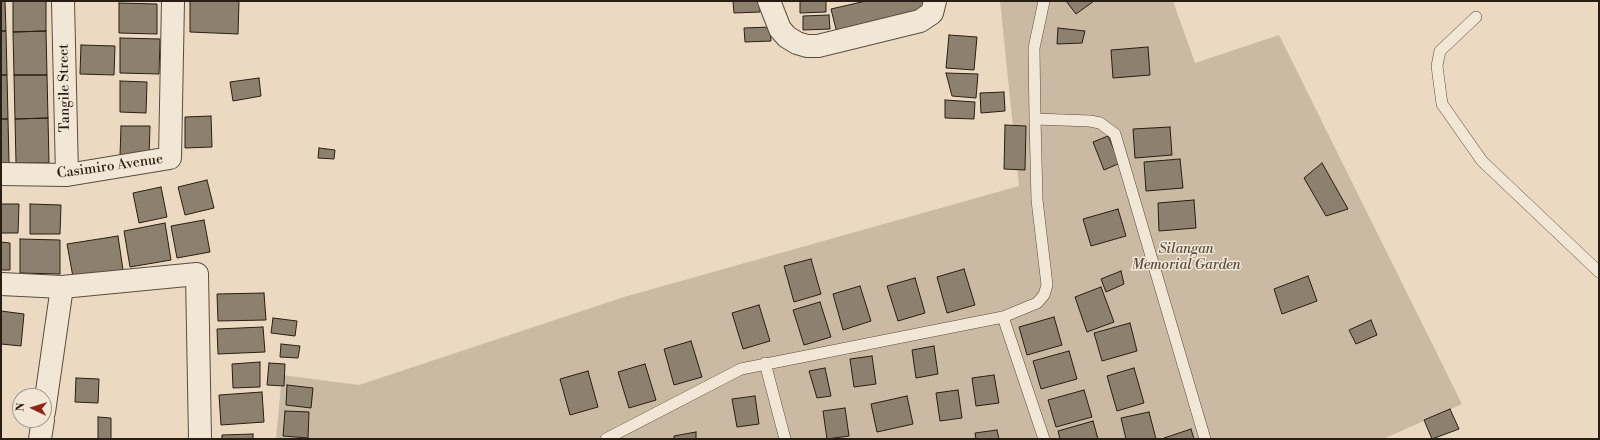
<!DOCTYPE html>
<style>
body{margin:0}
#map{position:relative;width:1600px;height:440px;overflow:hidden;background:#ebdac1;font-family:"Libre Bodoni",serif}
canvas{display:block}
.frame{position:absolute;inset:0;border:2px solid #291e14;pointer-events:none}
.north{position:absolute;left:12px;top:388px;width:40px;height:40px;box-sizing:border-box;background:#f2e7d7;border:1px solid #a29789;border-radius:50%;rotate:274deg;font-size:11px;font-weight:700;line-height:16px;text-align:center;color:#291e14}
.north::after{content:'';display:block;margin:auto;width:14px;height:18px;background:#8f2418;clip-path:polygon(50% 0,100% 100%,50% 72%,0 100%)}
</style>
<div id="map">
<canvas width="1600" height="440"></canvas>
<div class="frame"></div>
<div class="north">N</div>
</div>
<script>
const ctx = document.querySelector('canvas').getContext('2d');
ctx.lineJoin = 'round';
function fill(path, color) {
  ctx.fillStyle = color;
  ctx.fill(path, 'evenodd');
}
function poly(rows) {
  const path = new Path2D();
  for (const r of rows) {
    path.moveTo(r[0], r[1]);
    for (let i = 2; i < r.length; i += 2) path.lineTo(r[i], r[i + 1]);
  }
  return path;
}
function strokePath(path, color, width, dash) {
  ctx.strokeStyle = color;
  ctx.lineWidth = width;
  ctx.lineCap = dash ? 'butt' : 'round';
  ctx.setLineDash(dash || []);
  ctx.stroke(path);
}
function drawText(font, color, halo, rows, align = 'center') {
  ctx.font = font + ' "Libre Bodoni",serif';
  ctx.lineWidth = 3;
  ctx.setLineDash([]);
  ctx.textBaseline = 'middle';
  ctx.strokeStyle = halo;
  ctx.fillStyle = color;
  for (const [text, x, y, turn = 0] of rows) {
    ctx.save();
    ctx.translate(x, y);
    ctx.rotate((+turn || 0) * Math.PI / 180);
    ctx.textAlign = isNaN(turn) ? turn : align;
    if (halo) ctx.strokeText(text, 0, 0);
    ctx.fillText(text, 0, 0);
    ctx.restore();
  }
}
fill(poly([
 [1000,1,1173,1,1195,63,1279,35,1462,404,1383,439,276,439,282,375,359,385,624,297,1019,186]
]), '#cabaa4');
const building = poly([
 [1,1,5,1,6,31,1,31,1,1],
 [13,1,46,1,46,31,13,32,13,1],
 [190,1,239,1,238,34,190,32,190,1],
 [733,1,760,1,760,12,734,13,733,1],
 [800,1,826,1,826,12,800,13,800,1],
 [866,1,924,1,927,12,837,33,831,9,866,1],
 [1066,1,1094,1,1076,14,1066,1],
 [119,3,157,4,157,34,119,33,119,3],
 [829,15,830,29,803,30,803,16,829,15],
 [770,27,771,41,745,42,744,28,770,27],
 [1058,28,1085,31,1082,43,1057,44,1058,28],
 [1,31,6,31,7,75,1,75,1,31],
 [46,31,47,75,14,75,13,32,46,31],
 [949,35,977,37,974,70,946,68,949,35],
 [120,38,160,39,159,74,120,73,120,38],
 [81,45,115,46,114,75,80,74,81,45],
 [1148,47,1150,75,1113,78,1111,50,1148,47],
 [946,73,978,74,976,98,952,96,946,73],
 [1,75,7,75,8,119,1,119,1,75],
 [14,75,47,75,48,118,15,119,14,75],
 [259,78,261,96,233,101,230,82,259,78],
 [120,81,147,82,146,113,120,112,120,81],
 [1004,92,1005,111,981,113,980,93,1004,92],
 [945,100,975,102,974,119,945,118,945,100],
 [211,116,212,147,185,148,185,117,211,116],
 [48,118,49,163,16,163,15,119,48,118],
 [1,119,8,119,9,163,1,163,1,119],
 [1005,125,1026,126,1025,170,1004,169,1005,125],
 [121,126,150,126,149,157,120,156,121,126],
 [1170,127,1172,155,1135,158,1133,129,1170,127],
 [1108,136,1120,163,1104,170,1093,142,1108,136],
 [319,148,335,150,334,159,318,158,319,148],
 [1180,159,1183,188,1146,191,1144,162,1180,159],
 [1322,163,1348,209,1326,216,1304,178,1322,163],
 [207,180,214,208,185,215,178,187,207,180],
 [161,187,167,217,139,223,133,193,161,187],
 [1194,200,1196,228,1159,231,1158,203,1194,200],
 [1,204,19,204,18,233,1,233,1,204],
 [30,204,61,205,60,234,30,234,30,204],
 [1118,209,1126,236,1091,246,1083,219,1118,209],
 [204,220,210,252,177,258,171,226,204,220],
 [165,223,171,260,130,267,124,231,165,223],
 [118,236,123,270,73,277,67,244,118,236],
 [20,239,60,240,60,274,20,273,20,239],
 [1,242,10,243,10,270,1,270,1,242],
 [811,259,821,294,794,302,784,266,811,259],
 [964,269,975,305,947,313,937,277,964,269],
 [1121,271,1124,284,1106,292,1101,279,1121,271],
 [1308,276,1317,301,1282,314,1274,289,1308,276],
 [915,278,925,313,898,321,887,286,915,278],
 [860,286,871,321,843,330,833,294,860,286],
 [1101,287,1114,322,1087,332,1075,297,1101,287],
 [264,293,266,320,218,321,217,294,264,293],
 [820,302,831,337,804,345,793,310,820,302],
 [759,305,770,341,743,349,732,313,759,305],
 [1,311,24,314,21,346,1,344,1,311],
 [1054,317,1062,345,1027,355,1019,327,1054,317],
 [273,318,297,321,295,336,271,333,273,318],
 [1371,320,1377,335,1356,344,1349,330,1371,320],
 [1130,323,1137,351,1102,361,1094,333,1130,323],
 [263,327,265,352,218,354,217,329,263,327],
 [691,341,702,377,674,385,664,349,691,341],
 [281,344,300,346,298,358,280,357,281,344],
 [934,346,938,374,916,378,912,350,934,346],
 [1069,351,1077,379,1041,389,1033,361,1069,351],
 [872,356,876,384,854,387,850,359,872,356],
 [260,362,260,387,233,388,232,364,260,362],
 [269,363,285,364,284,386,267,385,269,363],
 [645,364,656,400,629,408,618,372,645,364],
 [825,368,831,396,817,398,809,371,825,368],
 [1134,368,1144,403,1117,411,1107,376,1134,368],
 [588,371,598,407,570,415,560,379,588,371],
 [994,375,999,403,976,406,972,378,994,375],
 [76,378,99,379,98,403,75,402,76,378],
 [287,385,313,388,311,408,286,405,287,385],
 [958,390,962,418,940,421,936,393,958,390],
 [1084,390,1092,417,1056,427,1048,400,1084,390],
 [262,392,264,422,221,425,219,395,262,392],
 [755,396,759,424,737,427,732,399,755,396],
 [907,396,913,424,877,432,871,404,907,396],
 [845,408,849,436,827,439,823,411,845,408],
 [1450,409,1459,429,1432,439,1424,420,1450,409],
 [285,411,309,412,308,438,283,436,285,411],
 [1149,412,1156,439,1126,439,1121,418,1149,412],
 [98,417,111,418,111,439,98,439,98,417],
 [1093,421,1098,439,1060,439,1058,431,1093,421],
 [1191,429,1194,439,1165,439,1164,438,1191,429],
 [997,430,999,439,976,439,975,433,997,430],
 [696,432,696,439,674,439,674,436,696,432],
 [253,434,253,439,222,439,222,435,253,434]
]);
fill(building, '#8e806e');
strokePath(building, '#291e14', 1);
const service = poly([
 [1476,17,1440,51,1437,66,1442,104,1482,161,1599,272],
 [1035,119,1090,121,1100,123,1115,134,1205,439],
 [1003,317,1044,439],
 [765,363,785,439],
 [606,439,741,369,1003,317,1037,303,1044,295,1047,285,1037,200,1035,119,1034,48,1044,1]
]);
const minor = poly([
 [63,1,67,175],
 [769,1,780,29,787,37,797,43,807,46,818,46,920,21,932,13,935,1],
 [1,174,67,175,170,158,173,1],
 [1,284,62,287,197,274,200,439],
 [44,412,62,287],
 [40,439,43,420]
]);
strokePath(service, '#5a4d3f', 12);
strokePath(minor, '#5a4d3f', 24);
strokePath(service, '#f2e7d7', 11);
strokePath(minor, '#f2e7d7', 22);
drawText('14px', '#291e14', '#f2e7d7', [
 ["Tangile Street",65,88,-91],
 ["Casimiro Avenue",110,167,-8]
]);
drawText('italic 14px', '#594d3f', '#f2e7d7', [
 ["Silangan",1186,250],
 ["Memorial Garden",1186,266]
]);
</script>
